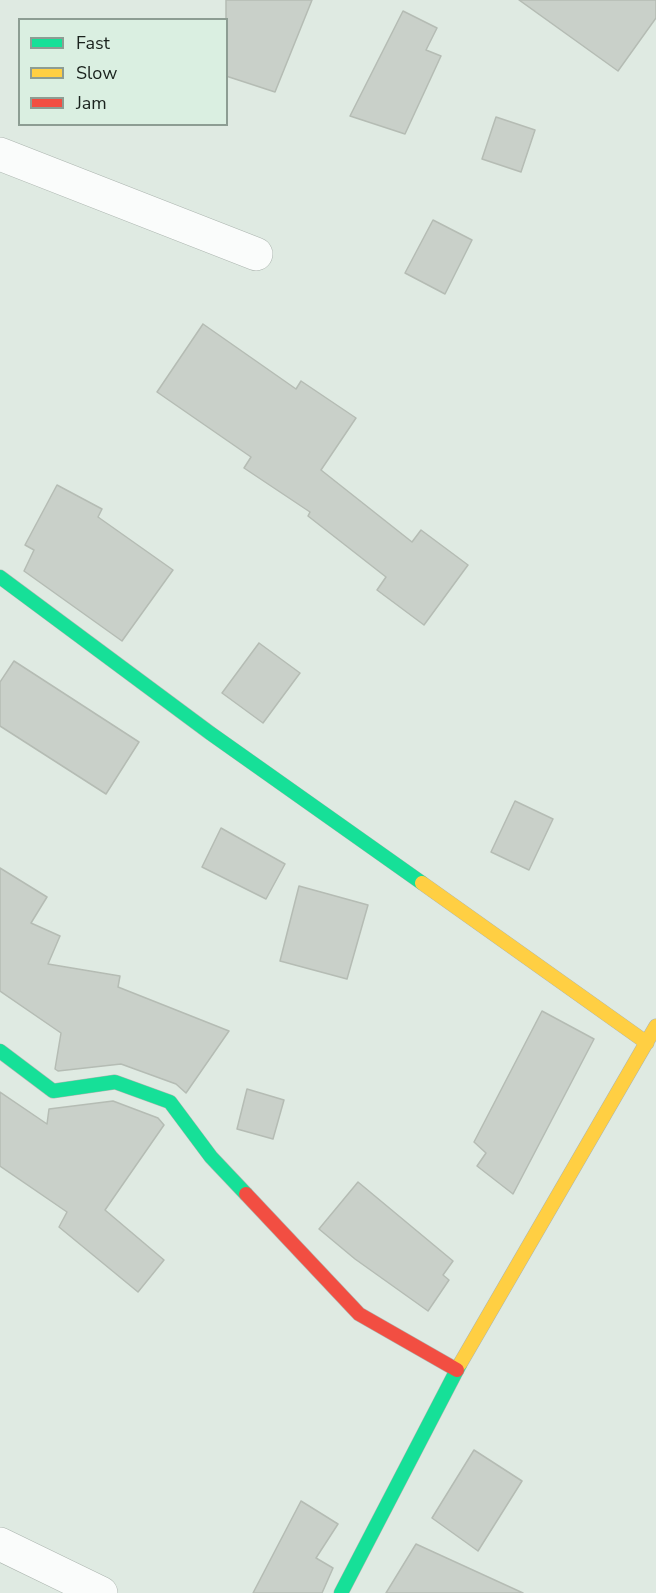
<!DOCTYPE html>
<style>
body{margin:0}
#map{position:relative;width:656px;height:1593px;overflow:hidden;background:#dfeae2;font-family:"Nunito Sans",sans-serif}
canvas{display:block}
.legend{position:absolute;left:18px;top:18px;width:210px;height:108px;box-sizing:border-box;background:#daefe1;border:2px solid #8d9d93;margin:0;padding:8px 10px;list-style:none;font-size:18px;color:#1a221d}
.legend li{display:flex;align-items:center;gap:12px;height:30px}
.legend b{width:30px;border:2px solid #8d9d93}
</style>
<div id="map">
<canvas width="656" height="1593"></canvas>
<ul class="legend">
<li><b style="height:8px;background:#16e098"></b>Fast</li>
<li><b style="height:8px;background:#ffcf43"></b>Slow</li>
<li><b style="height:8px;background:#f24e42"></b>Jam</li>
</ul>
</div>
<script>
const ctx = document.querySelector('canvas').getContext('2d');
ctx.lineJoin = 'round';
function fill(path, color) {
  ctx.fillStyle = color;
  ctx.fill(path, 'evenodd');
}
function poly(rows) {
  const path = new Path2D();
  for (const r of rows) {
    path.moveTo(r[0], r[1]);
    for (let i = 2; i < r.length; i += 2) path.lineTo(r[i], r[i + 1]);
  }
  return path;
}
function strokePath(path, color, width, dash) {
  ctx.strokeStyle = color;
  ctx.lineWidth = width;
  ctx.lineCap = dash ? 'butt' : 'round';
  ctx.setLineDash(dash || []);
  ctx.stroke(path);
}
const building = poly([
 [226,0,312,0,275,92,226,76,226,0],
 [519,0,656,0,656,18,618,71,519,0],
 [403,11,437,28,426,50,441,56,405,134,350,116,403,11],
 [496,117,535,130,521,172,482,159,496,117],
 [433,220,472,240,445,294,405,273,433,220],
 [203,324,296,389,301,381,356,418,321,470,412,542,421,530,468,565,424,625,377,590,386,577,308,516,310,512,244,468,251,457,157,392,203,324],
 [57,485,102,509,98,517,173,570,122,641,24,571,34,550,25,545,57,485],
 [259,643,300,673,263,723,222,693,259,643],
 [14,661,139,742,106,794,0,726,0,682,14,661],
 [515,801,553,819,529,870,491,852,515,801],
 [221,828,285,864,266,899,202,867,221,828],
 [0,868,47,897,31,923,60,936,48,964,120,976,118,987,229,1031,186,1093,176,1084,121,1064,58,1071,55,1069,61,1033,0,991,0,868],
 [299,886,368,905,347,979,280,961,299,886],
 [542,1011,594,1039,513,1194,477,1166,486,1153,474,1142,542,1011],
 [247,1089,284,1100,273,1139,237,1129,247,1089],
 [0,1092,47,1124,49,1109,113,1101,158,1118,164,1125,105,1210,164,1260,138,1292,59,1227,67,1212,0,1166,0,1092],
 [358,1182,453,1261,443,1275,449,1280,428,1311,355,1259,319,1229,358,1182],
 [474,1450,522,1481,478,1551,432,1518,474,1450],
 [301,1501,338,1524,316,1558,333,1568,322,1593,253,1593,301,1501],
 [416,1544,523,1593,386,1593,416,1544]
]);
fill(building, '#c9d0c9');
strokePath(building, '#b5bcb4', 1.5);
const street = poly([
 [0,154,256,254],
 [0,1544,101,1593]
]);
const fast = poly([
 [0,577,210,733,422,883],
 [0,1051,53,1091,115,1082,170,1102,211,1157,246,1194],
 [341,1593,460,1364]
]);
const slow = poly([
 [422,883,647,1043],
 [460,1364,656,1026]
]);
const jam = poly([
 [246,1194,359,1314,457,1370]
]);
strokePath(street, '#acb5af', 34);
strokePath(fast, '#acb5af', 15);
strokePath(slow, '#acb5af', 15);
strokePath(jam, '#acb5af', 15);
strokePath(street, '#fafcfb', 33);
strokePath(fast, '#16e098', 14);
strokePath(slow, '#ffcf43', 14);
strokePath(jam, '#f24e42', 14);
</script>
